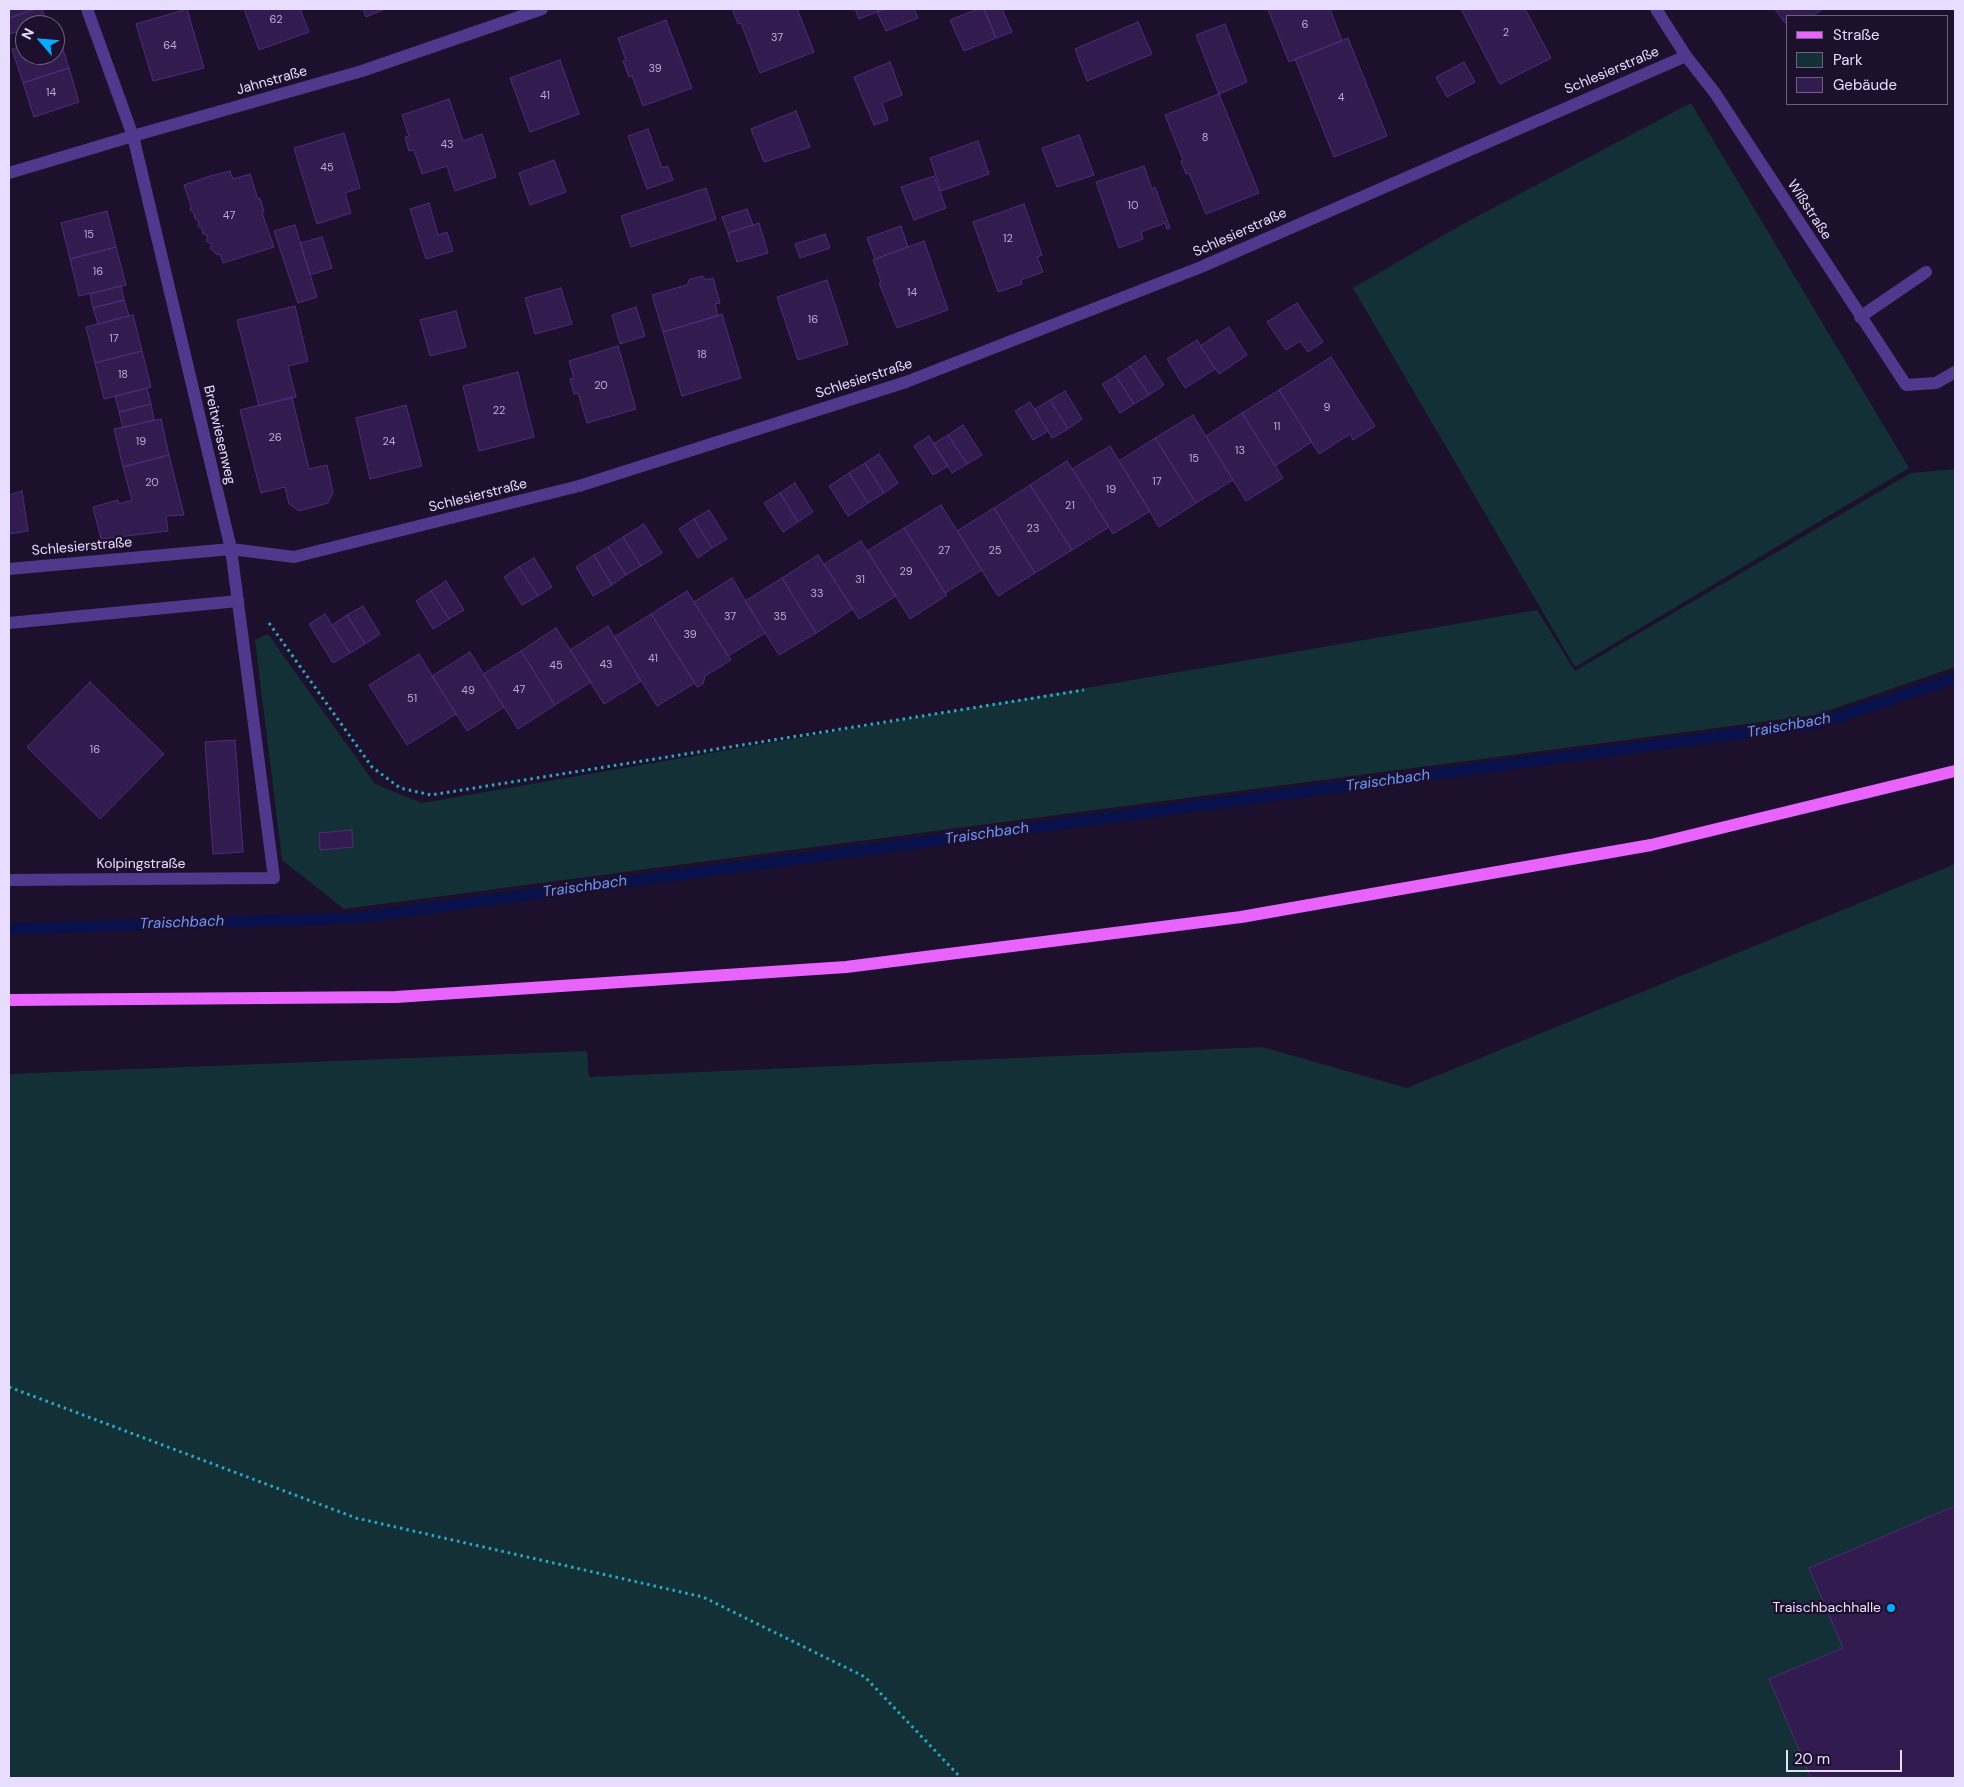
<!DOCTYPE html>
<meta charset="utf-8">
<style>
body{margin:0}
#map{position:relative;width:1964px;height:1787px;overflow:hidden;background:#1c102d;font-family:"DM Sans",sans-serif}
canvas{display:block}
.frame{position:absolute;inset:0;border:10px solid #e8dcff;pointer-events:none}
.legend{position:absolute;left:1786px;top:15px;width:162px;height:90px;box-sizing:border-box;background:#1c102d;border:1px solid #6e6281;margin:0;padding:6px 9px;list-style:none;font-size:15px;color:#e8dcff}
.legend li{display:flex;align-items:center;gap:10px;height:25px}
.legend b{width:25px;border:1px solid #6e6281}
.north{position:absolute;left:15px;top:15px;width:50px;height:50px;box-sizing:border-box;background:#1c102d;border:1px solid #6e6281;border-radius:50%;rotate:297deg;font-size:14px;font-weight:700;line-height:20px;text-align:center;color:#e8dcff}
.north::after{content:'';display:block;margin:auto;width:18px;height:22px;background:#08acff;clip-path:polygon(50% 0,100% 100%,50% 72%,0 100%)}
.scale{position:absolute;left:1786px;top:1750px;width:116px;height:22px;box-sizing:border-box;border:2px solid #e8dcff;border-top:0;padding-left:6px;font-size:15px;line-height:18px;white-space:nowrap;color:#e8dcff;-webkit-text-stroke:4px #1c102d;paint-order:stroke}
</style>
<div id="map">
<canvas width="1964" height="1787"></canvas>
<div class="frame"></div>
<ul class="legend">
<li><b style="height:6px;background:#e963ff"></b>Straße</li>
<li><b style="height:14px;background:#133037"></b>Park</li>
<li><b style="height:14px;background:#321b4e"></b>Gebäude</li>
</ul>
<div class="north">N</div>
<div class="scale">20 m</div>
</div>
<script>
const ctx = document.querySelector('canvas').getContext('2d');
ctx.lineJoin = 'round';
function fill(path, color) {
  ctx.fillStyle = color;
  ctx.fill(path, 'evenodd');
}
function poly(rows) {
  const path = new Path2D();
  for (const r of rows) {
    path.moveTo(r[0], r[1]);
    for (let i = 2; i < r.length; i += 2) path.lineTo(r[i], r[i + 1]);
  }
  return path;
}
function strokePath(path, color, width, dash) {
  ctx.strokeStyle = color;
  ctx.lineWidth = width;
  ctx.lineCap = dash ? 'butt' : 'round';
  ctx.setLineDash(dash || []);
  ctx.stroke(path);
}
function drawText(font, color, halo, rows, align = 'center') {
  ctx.font = font + ' "DM Sans",sans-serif';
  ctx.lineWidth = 4.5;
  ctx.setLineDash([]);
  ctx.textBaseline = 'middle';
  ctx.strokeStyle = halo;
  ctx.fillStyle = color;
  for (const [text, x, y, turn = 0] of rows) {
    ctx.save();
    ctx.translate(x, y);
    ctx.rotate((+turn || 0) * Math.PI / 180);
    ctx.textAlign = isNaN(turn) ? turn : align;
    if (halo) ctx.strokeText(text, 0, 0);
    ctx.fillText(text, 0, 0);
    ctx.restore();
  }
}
fill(poly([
 [1691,103,1909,468,1575,667,1353,288,1463,224],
 [1955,469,1955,667,1815,715,344,909,282,860,255,640,268,634,375,784,422,803,1537,610,1575,671,1911,473],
 [1955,864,1955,1778,9,1778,9,1074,587,1051,589,1077,1262,1047,1407,1088]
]), '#133037');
strokePath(poly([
 [9,929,355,918,1820,723,1955,678]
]), '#09114d', 11);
const building = poly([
 [9,9,35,9,9,18,9,9],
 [35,9,42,9,46,21,35,25,25,25,25,29,10,34,9,18,35,9],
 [187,9,204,68,153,81,136,24,187,9],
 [244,9,300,9,309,32,259,50,244,9],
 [363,9,385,9,366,17,363,9],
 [736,9,797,9,814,52,760,73,741,23,738,24,733,11,736,9],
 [855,9,884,9,859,19,855,9],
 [884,9,914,9,918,18,886,31,877,12,884,9],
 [978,9,984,9,996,38,964,51,950,20,978,9],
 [984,9,1002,9,1012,32,996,38,984,9],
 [1268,9,1330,9,1342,41,1289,62,1268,9],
 [1461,9,1525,9,1551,58,1500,84,1461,9],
 [1775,9,1823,9,1812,16,1788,16,1788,21,1785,23,1775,9],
 [666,20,692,88,643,106,632,76,629,77,623,61,626,60,618,38,666,20],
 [46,21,48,25,35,25,46,21],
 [1138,22,1152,54,1087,81,1075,49,1138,22],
 [1225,24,1247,82,1219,94,1196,35,1225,24],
 [25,29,25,45,21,46,16,32,25,29],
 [58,34,69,68,23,83,12,49,25,45,25,55,55,55,55,35,58,34],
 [1348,38,1387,136,1334,157,1295,59,1348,38],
 [560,60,579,114,530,132,510,78,560,60],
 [890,62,902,95,882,103,888,120,874,125,854,77,890,62],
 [1464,62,1475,82,1447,97,1436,77,1464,62],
 [69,68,79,102,34,117,23,83,69,68],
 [1219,94,1259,193,1206,214,1189,173,1186,174,1181,161,1183,160,1165,115,1219,94],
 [449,99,463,141,482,134,496,177,455,191,447,166,422,174,414,150,409,151,405,137,409,136,402,115,449,99],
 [796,111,810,147,764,162,751,129,796,111],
 [648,129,662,168,668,166,673,180,647,189,628,136,648,129],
 [344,133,360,188,345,193,351,213,317,224,294,148,344,133],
 [1079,135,1094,175,1057,187,1042,148,1079,135],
 [978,141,989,174,941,191,930,158,978,141],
 [554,160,566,192,530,205,519,173,554,160],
 [1144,166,1152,189,1155,187,1170,228,1167,229,1165,223,1141,232,1143,239,1119,248,1096,182,1144,166],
 [230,171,233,179,250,174,258,199,260,198,264,211,262,213,274,247,223,263,220,254,217,255,210,248,212,244,206,241,208,236,202,233,203,229,198,226,199,221,195,219,194,213,190,210,191,206,184,185,210,176,230,171],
 [934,176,946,208,914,220,901,187,934,176],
 [706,188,716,219,631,247,621,216,706,188],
 [429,203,438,235,447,232,453,251,426,259,410,209,429,203],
 [1024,204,1042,255,1037,257,1043,272,1021,280,1022,284,998,292,973,222,1024,204],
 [747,209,753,225,728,233,722,217,747,209],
 [107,211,116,247,70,259,61,223,107,211],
 [759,223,768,253,737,262,728,233,759,223],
 [295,225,317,297,298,303,274,231,295,225],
 [901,226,908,247,875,259,867,238,901,226],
 [825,234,830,248,800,258,795,244,825,234],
 [322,237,332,268,310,275,300,243,322,237],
 [924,241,948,310,897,328,879,283,881,282,873,260,924,241],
 [116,247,126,285,79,296,70,259,116,247],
 [702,276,706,280,713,278,720,303,715,304,718,316,663,332,652,295,687,285,689,280,702,276],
 [827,280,848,344,798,360,777,297,827,280],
 [121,286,124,300,93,308,90,294,121,286],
 [561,288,572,324,535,334,525,298,561,288],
 [124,300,129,316,98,324,93,308,124,300],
 [1297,303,1323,342,1308,352,1300,341,1286,350,1267,322,1297,303],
 [295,306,308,361,288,366,296,397,259,406,237,320,295,306],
 [636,307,645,336,620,344,612,315,636,307],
 [456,311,466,347,430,356,420,320,456,311],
 [722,314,741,378,682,396,663,332,722,314],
 [133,315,142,351,95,363,86,327,133,315],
 [1229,327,1247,355,1219,374,1200,346,1229,327],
 [1197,340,1215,369,1185,388,1167,359,1197,340],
 [618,346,636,409,587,423,578,393,574,394,570,379,574,378,569,361,618,346],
 [142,351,151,387,104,399,95,363,142,351],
 [1145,356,1164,385,1149,395,1130,366,1145,356],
 [1331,357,1375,426,1353,440,1350,434,1319,454,1279,390,1331,357],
 [1130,366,1149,395,1134,404,1116,376,1130,366],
 [518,372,534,437,479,451,463,386,518,372],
 [1116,376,1134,404,1120,413,1102,384,1116,376],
 [147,388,151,404,119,412,115,396,147,388],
 [1279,390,1312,442,1275,466,1242,413,1279,390],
 [1065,391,1082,419,1068,429,1050,400,1065,391],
 [292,397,309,469,327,465,333,492,328,503,299,511,289,504,285,487,261,493,240,410,292,397],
 [1050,400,1068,429,1052,438,1035,409,1050,400],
 [1030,402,1048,431,1033,440,1015,411,1030,402],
 [151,404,154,420,123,428,119,412,151,404],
 [406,405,422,466,370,479,356,418,406,405],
 [1242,413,1283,478,1246,501,1206,436,1242,413],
 [1193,415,1233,480,1196,503,1155,438,1193,415],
 [161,419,169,455,123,467,114,429,161,419],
 [963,425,982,455,967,464,948,435,963,425],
 [948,435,967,464,952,473,933,444,948,435],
 [929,436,948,466,933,475,914,446,929,436],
 [1155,438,1196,503,1159,527,1119,461,1155,438],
 [1110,446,1150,511,1113,534,1072,469,1110,446],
 [879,454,898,483,884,493,865,463,879,454],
 [169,455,184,515,166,516,168,531,101,539,93,507,118,500,119,504,132,500,123,467,169,455],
 [1067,461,1109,527,1072,550,1030,485,1067,461],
 [865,463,884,493,868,503,849,473,865,463],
 [849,473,868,503,848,516,829,486,849,473],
 [795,483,813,512,798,522,780,493,795,483],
 [1030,485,1072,550,1035,573,994,508,1030,485],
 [22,491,28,531,9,534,9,495,22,491],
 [780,493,798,522,783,532,764,503,780,493],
 [941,505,982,570,945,593,904,528,941,505],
 [994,508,1035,573,998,596,957,531,994,508],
 [709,510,727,539,712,548,694,519,709,510],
 [694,519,712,548,698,558,679,529,694,519],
 [644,524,662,553,641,566,623,537,644,524],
 [904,528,947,595,910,619,867,551,904,528],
 [623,537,641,566,626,575,608,547,623,537],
 [861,541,896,596,859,619,824,564,861,541],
 [608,547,626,575,612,585,594,555,608,547],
 [594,555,612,585,593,596,576,567,594,555],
 [818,555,853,609,816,633,782,578,818,555],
 [534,558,552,587,538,596,519,567,534,558],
 [519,567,538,596,522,605,504,577,519,567],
 [732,578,765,633,728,656,694,602,732,578],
 [782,578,816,633,779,655,745,601,782,578],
 [446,581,464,610,449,619,431,591,446,581],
 [431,591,449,619,433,629,416,601,431,591],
 [687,591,731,660,705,676,703,684,697,687,651,614,687,591],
 [363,606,380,634,365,644,347,615,363,606],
 [325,614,350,653,333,663,309,624,325,614],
 [651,614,695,683,657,706,614,637,651,614],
 [347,615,365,644,350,653,332,625,347,615],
 [608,626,641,681,604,704,570,650,608,626],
 [556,628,591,682,555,705,521,651,556,628],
 [521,651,555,705,518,729,483,674,521,651],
 [470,652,504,707,467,731,432,676,470,652],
 [419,654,456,714,407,745,369,685,419,654],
 [90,682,164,754,100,819,27,747,90,682],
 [235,740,243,852,213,854,205,742,235,740],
 [352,830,353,847,320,850,319,833,352,830],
 [1955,1506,1955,1778,1811,1778,1769,1679,1843,1648,1809,1568,1955,1506]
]);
fill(building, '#321b4e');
strokePath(building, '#4f2c7b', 1);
strokePath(poly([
 [269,623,372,767,400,788,431,795,1084,690],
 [9,1387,356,1518,703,1597,865,1677,961,1778]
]), '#2ba9c4', 3, [2.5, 4]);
strokePath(poly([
 [1715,93,1906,385,1936,383,1955,372],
 [1860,317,1926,272],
 [9,623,238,601]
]), '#50398d', 12);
strokePath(poly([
 [1656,9,1686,56,1715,93],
 [9,173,133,136,362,71,542,9],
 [9,569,231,549,294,557,579,486,906,382,1201,267,1686,56],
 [9,880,274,878,231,549,133,136,87,9]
]), '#50398d', 12);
strokePath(poly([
 [9,1000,396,997,846,967,1241,917,1651,845,1955,771]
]), '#e963ff', 12);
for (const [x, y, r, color] of [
 [1891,1608,5,"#08acff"]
]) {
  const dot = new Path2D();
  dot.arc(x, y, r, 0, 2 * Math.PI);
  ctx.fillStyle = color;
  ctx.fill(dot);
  strokePath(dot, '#1c102d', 2);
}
drawText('11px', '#baacd3', null, [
 ["62",276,20],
 ["6",1305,25],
 ["2",1506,33],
 ["37",777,38],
 ["64",170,46],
 ["39",655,69],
 ["14",51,93],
 ["41",545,96],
 ["4",1341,98],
 ["8",1205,138],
 ["43",447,145],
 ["45",327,168],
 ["10",1133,206],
 ["47",229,216],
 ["15",89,235],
 ["12",1008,239],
 ["16",98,272],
 ["14",912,293],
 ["16",813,320],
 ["17",114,339],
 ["18",702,355],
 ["18",123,375],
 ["20",601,386],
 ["9",1327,408],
 ["22",499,411],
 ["11",1277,427],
 ["26",275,438],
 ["19",141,442],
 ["24",389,442],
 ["13",1240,451],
 ["15",1194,459],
 ["17",1157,482],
 ["20",152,483],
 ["19",1111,490],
 ["21",1070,506],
 ["23",1033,529],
 ["27",944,551],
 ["25",995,551],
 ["29",906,572],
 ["31",860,580],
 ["33",817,594],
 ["37",730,617],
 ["35",780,617],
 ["39",690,635],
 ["41",653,659],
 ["43",606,665],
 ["45",556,666],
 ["47",519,690],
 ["49",468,691],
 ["51",412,699],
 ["16",95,750]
]);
drawText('14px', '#e8dcff', '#1c102d', [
 ["Schlesierstraße",1612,71,-23],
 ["Jahnstraße",272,81,-16],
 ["Wißstraße",1809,210,57],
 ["Schlesierstraße",1240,233,-24],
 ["Schlesierstraße",864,379,-18],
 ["Breitwiesenweg",219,435,77],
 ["Schlesierstraße",478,496,-14],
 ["Schlesierstraße",82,547,-5],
 ["Kolpingstraße",141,864]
]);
drawText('14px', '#e8dcff', '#1c102d', [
 ["Traischbachhalle",1881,1608]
], 'right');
drawText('italic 15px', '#6a97ff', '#1c102d', [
 ["Traischbach",1789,726,-10],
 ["Traischbach",1388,781,-8],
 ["Traischbach",987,834,-8],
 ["Traischbach",585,887,-8],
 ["Traischbach",182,923,-2]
]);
</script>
